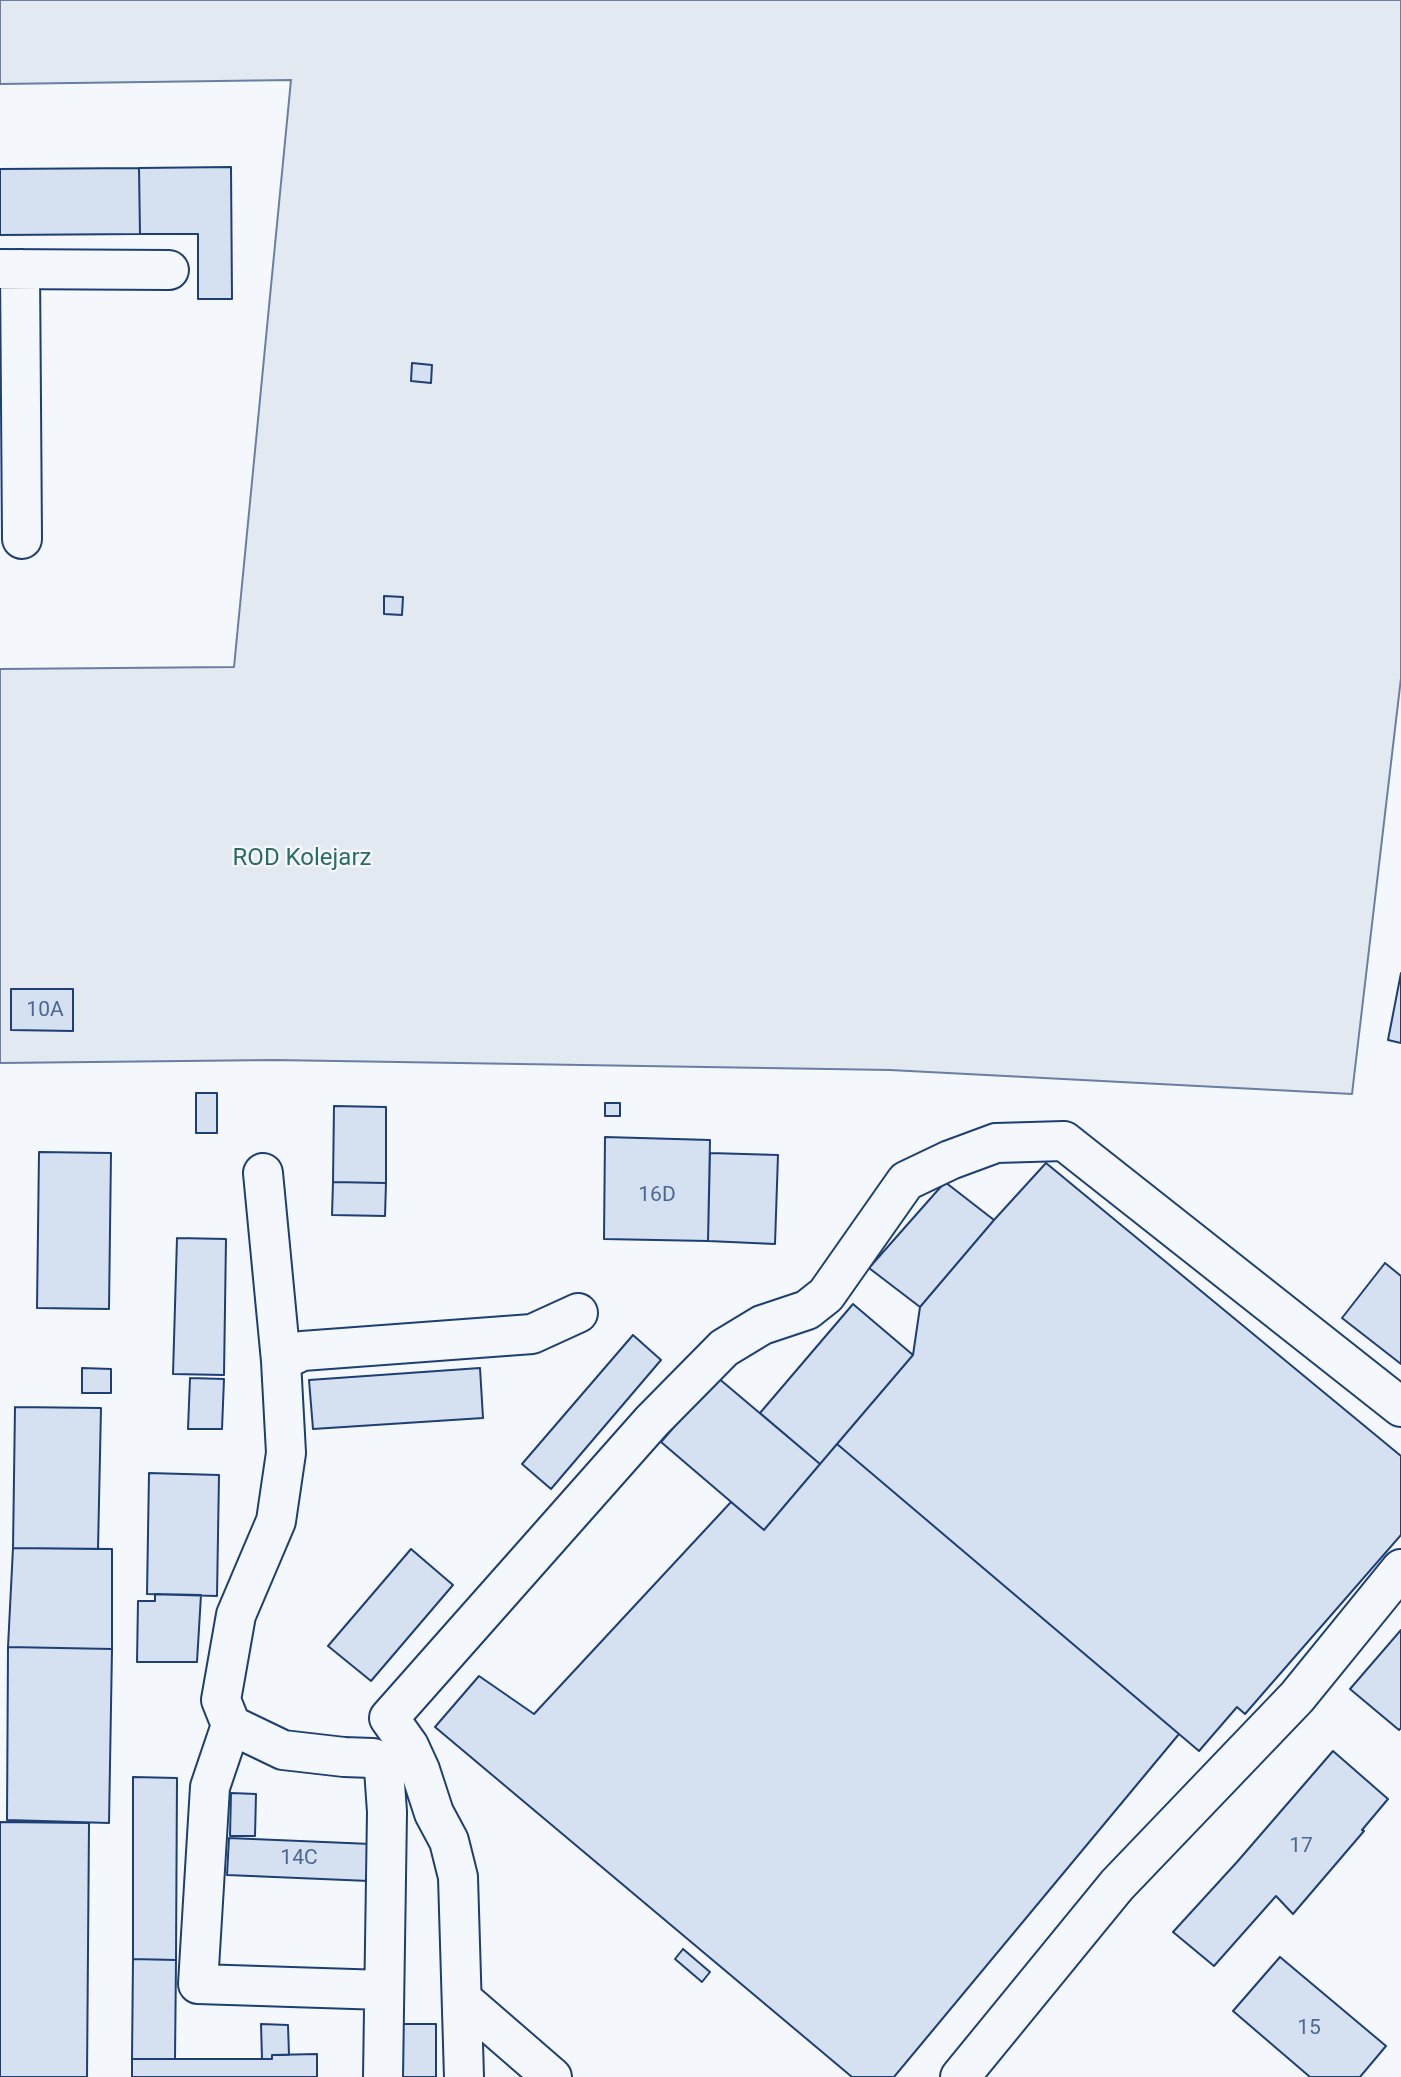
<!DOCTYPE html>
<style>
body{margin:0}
canvas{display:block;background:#f4f7fb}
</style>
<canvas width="1401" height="2077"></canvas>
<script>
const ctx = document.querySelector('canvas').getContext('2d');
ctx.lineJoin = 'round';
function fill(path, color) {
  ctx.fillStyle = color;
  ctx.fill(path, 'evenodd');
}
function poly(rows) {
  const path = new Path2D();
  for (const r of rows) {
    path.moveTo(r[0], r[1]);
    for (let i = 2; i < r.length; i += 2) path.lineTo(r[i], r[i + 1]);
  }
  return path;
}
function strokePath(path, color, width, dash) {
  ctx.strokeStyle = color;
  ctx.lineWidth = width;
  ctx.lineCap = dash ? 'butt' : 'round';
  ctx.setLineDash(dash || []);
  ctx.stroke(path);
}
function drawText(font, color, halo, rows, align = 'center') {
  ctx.font = font + ' Roboto,sans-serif';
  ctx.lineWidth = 5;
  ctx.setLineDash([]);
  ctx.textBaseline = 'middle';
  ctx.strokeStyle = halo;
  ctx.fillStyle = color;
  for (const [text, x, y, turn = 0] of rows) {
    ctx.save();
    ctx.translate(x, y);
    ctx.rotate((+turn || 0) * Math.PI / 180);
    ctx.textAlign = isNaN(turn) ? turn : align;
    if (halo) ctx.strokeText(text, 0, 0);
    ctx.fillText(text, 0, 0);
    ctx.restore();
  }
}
const green = poly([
 [0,0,1401,0,1401,678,1352,1094,890,1070,274,1060,0,1063,0,669,234,667,291,80,0,84,0,0]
]);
fill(green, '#e3e9f0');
strokePath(green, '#687fa3', 2);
const building = poly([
 [231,167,232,299,198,299,198,234,140,234,139,168,231,167],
 [139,168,140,234,0,235,0,169,139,168],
 [412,363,432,365,431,383,411,381,412,363],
 [384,596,403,597,402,615,384,614,384,596],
 [1401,973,1401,1043,1388,1040,1401,973],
 [11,989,73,989,73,1031,11,1030,11,989],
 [196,1093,217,1093,217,1133,196,1133,196,1093],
 [605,1103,620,1103,620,1116,605,1116,605,1103],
 [334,1106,386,1107,386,1183,333,1182,334,1106],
 [605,1137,710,1140,708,1241,604,1239,605,1137],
 [39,1152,111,1153,109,1309,37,1308,39,1152],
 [710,1153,778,1155,775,1244,708,1241,710,1153],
 [1046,1163,1401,1456,1401,1535,1245,1714,1237,1707,1199,1751,837,1444,913,1355,920,1307,994,1220,1046,1163],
 [333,1182,386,1183,385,1216,332,1215,333,1182],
 [945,1182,994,1220,920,1307,869,1268,945,1182],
 [177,1238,226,1239,224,1375,173,1374,177,1238],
 [1385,1263,1401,1276,1401,1364,1342,1318,1385,1263],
 [853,1304,913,1355,820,1464,760,1413,853,1304],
 [633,1335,661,1360,551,1489,522,1464,633,1335],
 [82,1368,111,1369,111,1393,82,1393,82,1368],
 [480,1368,483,1418,313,1429,309,1380,480,1368],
 [717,1377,820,1464,764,1530,661,1442,717,1377],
 [190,1378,224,1379,222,1429,188,1429,190,1378],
 [15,1407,101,1408,98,1549,13,1548,15,1407],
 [837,1444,1179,1734,894,2077,852,2077,435,1727,479,1676,534,1714,731,1502,764,1530,837,1444],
 [149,1473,219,1475,217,1596,147,1594,149,1473],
 [13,1548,112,1549,112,1649,8,1647,13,1548],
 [411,1549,453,1585,371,1681,328,1646,411,1549],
 [155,1594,201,1595,197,1662,137,1662,138,1601,155,1601,155,1594],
 [1401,1630,1401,1728,1399,1730,1350,1689,1401,1630],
 [8,1647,112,1649,109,1823,7,1820,8,1647],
 [1333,1751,1388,1799,1362,1830,1364,1831,1293,1914,1276,1896,1214,1966,1173,1932,1237,1862,1333,1751],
 [133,1777,177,1778,176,1960,133,1959,133,1777],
 [231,1793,256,1794,255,1836,230,1836,231,1793],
 [0,1822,89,1823,87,2077,0,2077,0,1822],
 [229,1838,371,1844,369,1881,227,1875,229,1838],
 [683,1949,710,1972,702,1982,675,1959,683,1949],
 [1280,1957,1386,2046,1360,2077,1310,2077,1233,2011,1280,1957],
 [133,1959,176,1960,175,2059,132,2059,133,1959],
 [261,2024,288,2025,289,2055,272,2055,272,2059,262,2059,261,2024],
 [401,2024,436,2024,436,2077,401,2077,401,2024],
 [317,2054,317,2077,132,2077,132,2059,272,2059,272,2055,317,2054]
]);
fill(building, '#d5e0f0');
strokePath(building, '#1d3f73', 2);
const minor = poly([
 [0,269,169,270],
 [20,269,22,539],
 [263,1173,281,1361],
 [231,1725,210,1787,198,1984,384,1990],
 [462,1999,552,2077],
 [383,2077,387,1812,384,1769,373,1758,344,1757,283,1750,231,1725,221,1700,236,1615,276,1521,286,1453,281,1361,302,1351,532,1334,578,1313],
 [464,2077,458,1877,449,1841,434,1813,420,1770,409,1746,389,1718,652,1421,724,1348,762,1325,807,1310,826,1295,906,1181,950,1160,996,1143,1064,1141,1401,1407],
 [960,2077,1117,1885,1297,1697,1401,1569]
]);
strokePath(minor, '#1d3f73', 42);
strokePath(minor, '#f4f7fb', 38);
drawText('21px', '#4b6792', null, [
 ["10A",45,1011],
 ["16D",657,1196],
 ["17",1301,1847],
 ["14C",299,1859],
 ["15",1309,2029]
]);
drawText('24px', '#2c6c60', '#f4f7fb', [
 ["ROD Kolejarz",302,859]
]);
</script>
